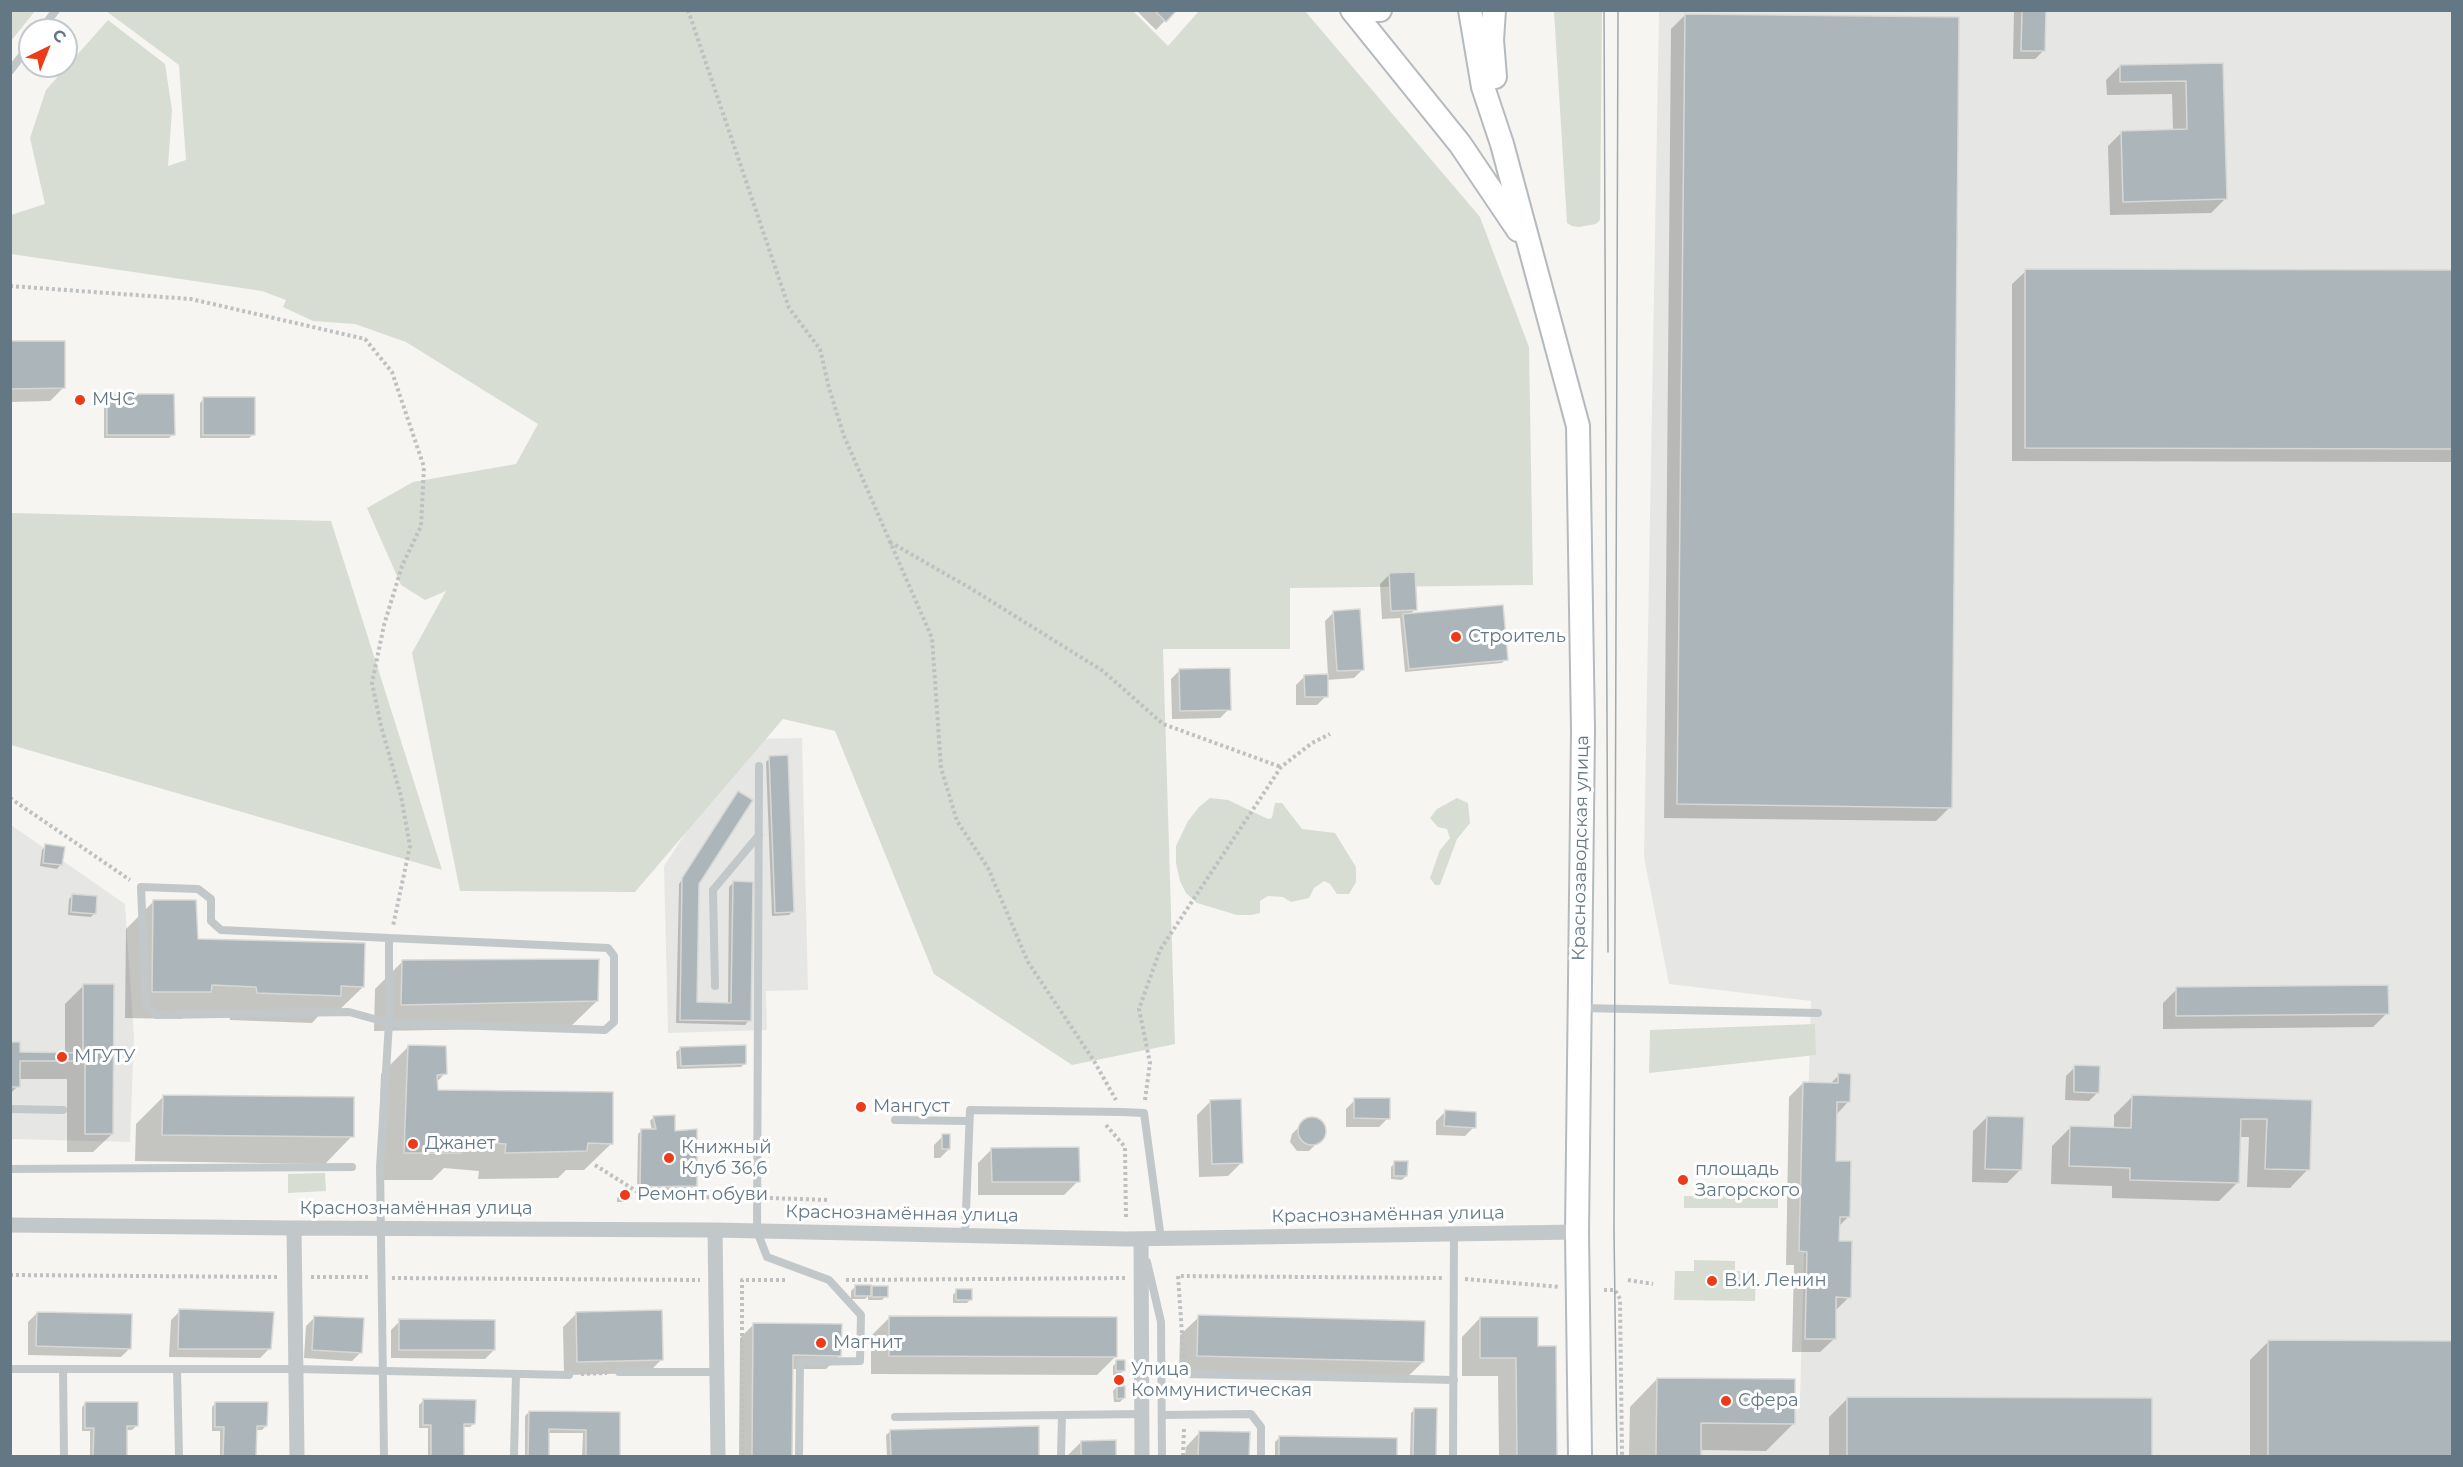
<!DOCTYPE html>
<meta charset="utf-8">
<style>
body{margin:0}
#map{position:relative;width:2463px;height:1467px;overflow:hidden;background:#f6f5f1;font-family:Montserrat,sans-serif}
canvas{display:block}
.frame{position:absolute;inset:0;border:12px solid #637884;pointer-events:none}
.north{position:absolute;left:18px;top:18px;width:60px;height:60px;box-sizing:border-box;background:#fff;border:2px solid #c1c9ce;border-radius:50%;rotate:43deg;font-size:16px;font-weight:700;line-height:24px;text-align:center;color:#637884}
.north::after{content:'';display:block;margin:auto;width:21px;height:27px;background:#ed3b1a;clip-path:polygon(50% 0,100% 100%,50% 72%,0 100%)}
</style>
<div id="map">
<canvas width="2463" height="1467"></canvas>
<div class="frame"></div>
<div class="north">С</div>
</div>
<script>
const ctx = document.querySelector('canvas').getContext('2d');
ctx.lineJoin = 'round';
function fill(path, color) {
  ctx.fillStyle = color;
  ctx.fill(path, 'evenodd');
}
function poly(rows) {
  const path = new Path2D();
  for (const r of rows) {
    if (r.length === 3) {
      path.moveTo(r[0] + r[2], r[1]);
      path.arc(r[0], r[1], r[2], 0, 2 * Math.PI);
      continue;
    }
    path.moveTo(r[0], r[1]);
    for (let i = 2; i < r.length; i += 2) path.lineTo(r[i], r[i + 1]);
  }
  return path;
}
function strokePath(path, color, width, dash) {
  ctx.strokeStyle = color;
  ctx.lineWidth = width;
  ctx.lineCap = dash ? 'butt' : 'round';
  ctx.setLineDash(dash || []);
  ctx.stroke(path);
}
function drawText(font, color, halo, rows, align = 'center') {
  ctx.font = font + ' Montserrat,sans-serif';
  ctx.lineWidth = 6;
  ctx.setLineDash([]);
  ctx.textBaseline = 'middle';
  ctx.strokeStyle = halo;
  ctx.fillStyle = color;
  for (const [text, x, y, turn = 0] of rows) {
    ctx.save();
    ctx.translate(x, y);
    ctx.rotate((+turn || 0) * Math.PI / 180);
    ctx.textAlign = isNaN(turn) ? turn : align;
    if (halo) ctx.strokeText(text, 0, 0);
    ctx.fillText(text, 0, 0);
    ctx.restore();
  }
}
fill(poly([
 [1659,11,2452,11,2452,1456,1662,1456,1661,1404,1800,1398,1811,1001,1669,984,1644,857],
 [802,738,808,990,766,991,767,1030,668,1033,664,866,747,739],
 [11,825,125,904,134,1037,130,1142,11,1139]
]), '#e6e7e5');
fill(poly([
 [11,10,35,11,11,41,10,11],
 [1132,10,1168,46,1199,11,1305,11,1480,217,1529,347,1533,585,1290,588,1290,649,1163,649,1175,1044,1072,1065,934,974,835,731,783,719,635,892,460,891,412,653,446,591,425,600,401,585,367,508,413,482,516,464,538,424,406,342,355,324,313,321,283,307,286,300,262,291,11,254,11,215,45,204,30,138,46,90,108,20,165,64,172,110,168,166,186,160,179,65,106,11],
 [1554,11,1602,11,1600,220,1596,224,1579,227,1572,226,1567,223],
 [11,513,331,521,442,870,11,745],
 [1210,798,1228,800,1268,819,1272,818,1275,803,1282,803,1302,829,1335,833,1356,867,1356,882,1349,894,1337,894,1330,884,1324,881,1314,888,1309,898,1291,902,1283,897,1268,896,1260,901,1260,913,1251,915,1237,915,1197,903,1186,893,1180,881,1176,863,1176,846,1188,821,1199,807],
 [1457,798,1468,803,1470,823,1457,839,1440,885,1435,885,1430,878,1440,850,1450,838,1447,829,1438,827,1430,818,1437,809],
 [1815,1024,1816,1055,1649,1073,1650,1030],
 [325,1173,326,1191,288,1193,288,1174],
 [1684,1196,1778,1197,1778,1208,1684,1208],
 [1694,1260,1735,1261,1735,1271,1756,1272,1755,1301,1674,1300,1675,1271,1694,1271]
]), '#d7ddd2');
fill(poly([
 [1136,10,1175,10,1156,30],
 [2014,10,2044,10,2044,50,2035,59,2013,59],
 [1685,15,1950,807,1936,821,1664,818,1671,29],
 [2222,64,2225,199,2211,213,2110,215,2108,146,2122,132,2173,131,2172,94,2107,95,2106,80,2120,66],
 [2026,271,2452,271,2452,462,2012,461,2012,284],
 [10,343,64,387,50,401,10,402],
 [108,395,173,434,169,438,104,438,104,399],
 [204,399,254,434,249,438,200,438,200,403],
 [1389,575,1415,609,1410,615,1506,659,1502,663,1405,672,1400,618,1382,619,1380,584],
 [1334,612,1363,669,1354,678,1326,680,1326,696,1317,705,1296,705,1296,685,1305,676,1328,676,1325,621],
 [1180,670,1229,709,1220,718,1172,719,1171,679],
 [770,758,793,911,789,915,772,916,766,762],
 [738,793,697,884,696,1004,728,1005,729,887,733,883,749,1020,745,1025,676,1023,679,884],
 [46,846,61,864,57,869,40,866,42,850],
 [73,895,95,913,91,917,68,915,69,899],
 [153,902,197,941,363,987,335,1014,321,1013,312,1023,230,1020,229,1014,189,1012,182,1019,125,1018,126,929],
 [402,962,597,1001,569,1028,374,1031,375,989],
 [84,985,112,1134,93,1152,67,1152,67,1079,18,1079,18,1086,10,1094,10,1044,18,1054,65,1054,65,1004],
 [2177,989,2387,1013,2373,1027,2163,1029,2163,1003],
 [408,1047,445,1073,436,1083,437,1092,612,1143,584,1170,566,1170,558,1178,478,1179,479,1171,444,1168,432,1180,377,1180,381,1074],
 [681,1048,745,1063,741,1067,677,1069,676,1052],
 [2075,1067,2098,1092,2089,1101,2065,1100,2066,1076],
 [1839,1075,1848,1102,1836,1115,1835,1162,1848,1217,1838,1227,1837,1242,1849,1297,1835,1311,1834,1339,1820,1352,1792,1352,1794,1265,1786,1265,1789,1097,1803,1083,1830,1084],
 [2133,1096,2310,1102,2308,1169,2290,1188,2247,1187,2249,1137,2239,1137,2238,1182,2219,1201,2112,1198,2112,1186,2051,1184,2052,1146,2071,1127,2114,1129,2114,1115],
 [163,1097,352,1136,325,1164,135,1161,136,1124],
 [1355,1100,1388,1118,1379,1127,1346,1127,1346,1109],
 [1211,1101,1242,1162,1228,1176,1199,1177,1197,1115],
 [1445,1112,1474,1127,1465,1136,1436,1135,1436,1121],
 [654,1117,673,1132,695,1185,691,1189,637,1191,638,1134,642,1130,652,1131,650,1121],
 [1987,1117,2021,1169,2007,1183,1972,1182,1973,1131],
 [1312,1118,1320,1121,1324,1128,1324,1136,1309,1151,1297,1151,1290,1142,1292,1134,1301,1125],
 [943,1136,949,1149,940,1158,934,1158,934,1145],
 [992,1149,1078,1181,1064,1195,978,1195,978,1163],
 [1395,1163,1406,1176,1402,1180,1391,1179,1391,1167],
 [621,1193,629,1198,625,1202,617,1202,617,1198],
 [855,1287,869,1291,873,1288,886,1296,882,1300,868,1300,868,1296,865,1299,851,1299,851,1291],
 [957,1290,971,1299,967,1303,953,1303,953,1295],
 [180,1311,269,1349,260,1358,169,1357,171,1320],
 [37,1313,130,1348,121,1357,28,1355,28,1322],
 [577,1313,661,1360,648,1373,564,1375,563,1327],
 [315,1317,361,1352,352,1361,304,1358,306,1326],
 [890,1317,1115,1357,1097,1375,871,1374,871,1336],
 [1199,1317,1423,1362,1404,1380,1179,1374,1180,1335],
 [1480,1318,1536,1347,1555,1348,1555,1456,1499,1456,1498,1376,1462,1376,1462,1337],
 [400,1321,494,1350,485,1359,391,1358,391,1330],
 [754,1324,840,1355,826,1369,791,1369,790,1456,739,1456,740,1338],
 [2269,1341,2452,1343,2452,1456,2250,1456,2250,1360],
 [1117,1362,1123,1371,1119,1375,1113,1375,1113,1366],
 [1657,1379,1793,1424,1766,1451,1700,1450,1700,1456,1629,1456,1630,1407],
 [1117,1387,1124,1398,1120,1402,1114,1402,1113,1391],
 [1847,1399,2151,1399,2151,1456,1829,1456,1829,1417],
 [424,1400,474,1423,470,1427,463,1427,463,1456,428,1456,428,1428,419,1428,419,1405],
 [86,1403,136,1426,132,1430,125,1430,125,1456,90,1456,90,1431,82,1431,82,1407],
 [216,1403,266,1426,262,1430,255,1430,255,1456,220,1456,220,1431,212,1431,212,1407],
 [1415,1409,1436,1409,1435,1456,1410,1456,1411,1413],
 [529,1412,619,1414,618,1456,582,1456,583,1433,548,1433,548,1456,525,1456,525,1416],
 [1037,1427,1038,1456,887,1456,886,1435,891,1431],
 [1199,1433,1248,1434,1248,1456,1185,1456,1186,1447],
 [1279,1438,1395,1439,1395,1456,1275,1456,1275,1442],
 [1081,1442,1115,1442,1115,1456,1067,1456]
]), '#0003');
const building = poly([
 [1154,10,1177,10,1166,22,1154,10],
 [2022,10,2046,10,2045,51,2021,51,2022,10],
 [1685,14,1959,17,1952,808,1677,804,1685,14],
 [2223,63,2227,199,2123,202,2121,131,2187,129,2186,81,2120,82,2120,65,2223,63],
 [2025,269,2452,270,2452,449,2025,448,2025,269],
 [10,341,65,341,65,388,10,389,10,341],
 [107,394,174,394,175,435,107,435,107,394],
 [203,397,255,397,255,435,203,435,203,397],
 [1415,572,1417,610,1391,611,1389,573,1415,572],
 [1503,605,1508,660,1409,669,1403,614,1503,605],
 [1360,609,1364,670,1337,671,1333,611,1360,609],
 [1230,668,1231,710,1180,711,1179,669,1230,668],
 [1328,674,1328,697,1305,697,1304,675,1328,674],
 [788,755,794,912,775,913,769,756,788,755],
 [738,791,753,800,699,884,697,1002,731,1003,733,881,753,882,751,1021,680,1020,682,878,738,791],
 [45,844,65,847,62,865,43,863,45,844],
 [72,894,97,896,96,914,71,912,72,894],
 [153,900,196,900,198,939,365,943,364,987,341,986,341,996,257,993,256,987,212,985,211,992,152,992,153,900],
 [599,959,598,1001,401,1005,402,960,599,959],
 [83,984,114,984,113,1134,85,1134,85,1061,20,1061,20,1087,10,1087,10,1042,20,1042,20,1052,83,1053,83,984],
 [2388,985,2389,1014,2176,1016,2176,987,2388,985],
 [408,1045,446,1046,447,1074,437,1075,438,1090,613,1092,613,1144,588,1143,587,1151,505,1153,506,1144,460,1140,461,1153,404,1153,408,1045],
 [746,1045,746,1064,681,1066,680,1047,746,1045],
 [2074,1065,2100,1066,2099,1093,2074,1092,2074,1065],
 [1838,1073,1851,1074,1850,1102,1837,1102,1836,1161,1851,1161,1850,1217,1840,1217,1839,1241,1852,1241,1851,1298,1836,1297,1836,1339,1805,1339,1807,1252,1799,1251,1803,1082,1838,1083,1838,1073],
 [163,1095,354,1097,354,1137,162,1135,163,1095],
 [2132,1095,2312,1100,2310,1170,2265,1169,2267,1119,2241,1119,2239,1183,2130,1180,2130,1168,2069,1166,2070,1126,2131,1128,2132,1095],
 [1354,1098,1390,1098,1390,1119,1354,1118,1354,1098],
 [1241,1099,1243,1163,1212,1164,1210,1100,1241,1099],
 [1445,1110,1476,1112,1476,1128,1444,1126,1445,1110],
 [675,1115,675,1131,697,1129,697,1186,640,1187,641,1129,656,1129,653,1116,675,1115],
 [1987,1116,2024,1117,2022,1170,1985,1169,1987,1116],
 [1312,1131,14],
 [942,1134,950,1134,950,1149,942,1149,942,1134],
 [1079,1147,1080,1182,992,1182,991,1148,1079,1147],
 [1394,1161,1408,1161,1407,1176,1394,1176,1394,1161],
 [620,1192,631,1192,631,1198,620,1199,620,1192],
 [855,1285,871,1285,871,1296,855,1296,855,1285],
 [872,1286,888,1286,888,1297,872,1297,872,1286],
 [956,1289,972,1289,972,1300,956,1300,956,1289],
 [179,1309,274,1312,271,1349,178,1349,179,1309],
 [662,1310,663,1360,577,1362,576,1312,662,1310],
 [37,1312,132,1314,131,1349,36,1346,37,1312],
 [1198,1315,1425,1321,1424,1362,1197,1356,1198,1315],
 [314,1316,364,1318,362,1353,312,1350,314,1316],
 [889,1316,1117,1317,1117,1357,889,1356,889,1316],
 [1480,1317,1538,1317,1538,1346,1556,1346,1557,1456,1517,1456,1516,1358,1480,1358,1480,1317],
 [399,1319,495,1320,495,1350,399,1350,399,1319],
 [753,1323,842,1324,841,1356,793,1355,792,1456,752,1456,753,1323],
 [2268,1340,2452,1341,2452,1456,2268,1456,2268,1340],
 [1116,1360,1125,1360,1125,1371,1116,1371,1116,1360],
 [1657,1378,1795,1379,1795,1424,1701,1423,1701,1456,1656,1456,1657,1378],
 [1117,1386,1125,1386,1125,1398,1117,1399,1117,1386],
 [1847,1397,2152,1398,2152,1456,1847,1456,1847,1397],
 [423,1399,476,1400,475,1424,464,1424,464,1456,431,1456,431,1425,423,1425,423,1399],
 [85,1402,138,1402,138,1426,127,1426,127,1456,93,1456,94,1428,85,1428,85,1402],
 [215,1402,268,1402,267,1426,257,1426,256,1456,223,1456,224,1427,215,1427,215,1402],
 [1414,1408,1437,1408,1436,1456,1413,1456,1414,1408],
 [529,1411,620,1412,620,1456,586,1456,586,1430,549,1429,549,1456,528,1456,529,1411],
 [1039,1426,1039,1456,891,1456,890,1430,1039,1426],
 [1199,1431,1250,1432,1249,1456,1198,1456,1199,1431],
 [1279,1436,1397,1438,1397,1456,1279,1456,1279,1436],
 [1116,1440,1116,1456,1081,1456,1081,1441,1116,1440]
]);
fill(building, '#acb5b9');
strokePath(building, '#d7d7d4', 1.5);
const secondary = poly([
 [1352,10,1460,144,1518,230],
 [1372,10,1380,10],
 [1470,10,1483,87,1502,144,1578,426,1583,730,1577,1232,1580,1456],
 [1494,10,1492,40,1495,77]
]);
strokePath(secondary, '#b4babe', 26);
strokePath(poly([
 [688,10,789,308,820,349,829,388,844,436,932,638,941,768,957,821,988,868,1028,962,1094,1061,1116,1100],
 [10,286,191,299,365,339,392,372,424,467,421,526,402,566,384,625,372,683,381,726,401,796,410,846,393,926],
 [890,542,970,588,1103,671,1163,724,1281,767],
 [10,798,130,880],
 [1145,1100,1150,1063,1139,1009,1160,950,1281,767,1312,743,1330,734],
 [1106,1125,1125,1147,1126,1219],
 [595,1165,644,1196,745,1198],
 [770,1198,829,1200],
 [10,1275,280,1277],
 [311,1277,370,1277],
 [392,1278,700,1280],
 [1465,1279,1560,1287],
 [846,1280,1126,1278],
 [1628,1280,1653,1284],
 [1604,1290,1615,1290,1620,1299,1622,1456],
 [1184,1363,1178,1276,1443,1278],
 [581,1374,607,1373],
 [1184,1402,1184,1386],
 [742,1456,742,1280,787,1280],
 [1183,1456,1184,1428]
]), '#bec0c2', 4, [3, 3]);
strokePath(poly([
 [41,30,56,10],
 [10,71,30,45],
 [759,766,757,1231,767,1257,829,1280,861,1315,860,1361,800,1362,799,1456],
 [715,986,713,890,759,835],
 [1581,1008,1818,1013],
 [10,1109,63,1110],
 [895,1120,969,1121],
 [10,1169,352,1167],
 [965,1235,970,1110,1122,1112,1144,1113,1161,1239],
 [1147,1262,1161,1322,1162,1456],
 [10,1369,296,1369,569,1375],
 [63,1369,64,1456],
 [177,1369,179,1456],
 [619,1372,717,1372],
 [1142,1373,1454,1380],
 [1162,1415,1251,1414,1261,1427,1261,1456],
 [895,1417,1142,1414],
 [384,1456,380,1167,389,1023,349,1012,156,1015,146,1006,141,887,198,889,211,899,211,921,221,930,389,938,389,1023,605,1030,614,1022,614,956,608,948,389,938],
 [514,1456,516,1374],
 [1061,1456,1062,1415],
 [1453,1456,1454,1234]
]), '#c2c7c9', 8);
strokePath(poly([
 [10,1225,294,1228,715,1230,1126,1239,1577,1232],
 [294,1228,297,1456],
 [715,1230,718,1456],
 [1141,1239,1142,1456]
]), '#c2c7c9', 15);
strokePath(secondary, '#fff', 22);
strokePath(poly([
 [1604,10,1608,952],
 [1617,1456,1614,1231,1618,10]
]), '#a0a8ad', 1.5);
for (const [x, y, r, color] of [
 [80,400,6,"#ed3b1a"],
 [1456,637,6,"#ed3b1a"],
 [62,1057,6,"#ed3b1a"],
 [861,1107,6,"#ed3b1a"],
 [413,1144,6,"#ed3b1a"],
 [669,1158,6,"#ed3b1a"],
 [1683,1180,6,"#ed3b1a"],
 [625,1195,6,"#ed3b1a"],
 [1712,1281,6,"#ed3b1a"],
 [821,1343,6,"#ed3b1a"],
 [1119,1380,6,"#ed3b1a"],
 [1726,1401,6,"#ed3b1a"]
]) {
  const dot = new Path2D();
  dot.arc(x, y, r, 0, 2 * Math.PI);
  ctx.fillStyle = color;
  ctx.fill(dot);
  strokePath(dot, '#fff', 2);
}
drawText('18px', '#637884', '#fff', [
 ["МЧС",92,400],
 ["Строитель",1468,637],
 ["МГУТУ",74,1057],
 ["Мангуст",873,1107],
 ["Джанет",425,1144],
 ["Книжный",681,1148],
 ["Клуб 36,6",681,1169],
 ["площадь",1695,1170],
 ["Загорского",1695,1191],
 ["Ремонт обуви",637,1195],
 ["В.И. Ленин",1724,1281],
 ["Магнит",833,1343],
 ["Улица",1131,1370],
 ["Коммунистическая",1131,1391],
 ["Сфера",1738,1401]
], 'left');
drawText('18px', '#637884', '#fff', [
 ["Краснозаводская улица",1581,848,-89],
 ["Краснознамённая улица",416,1209],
 ["Краснознамённая улица",902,1214,1],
 ["Краснознамённая улица",1388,1215,-1]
]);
</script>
